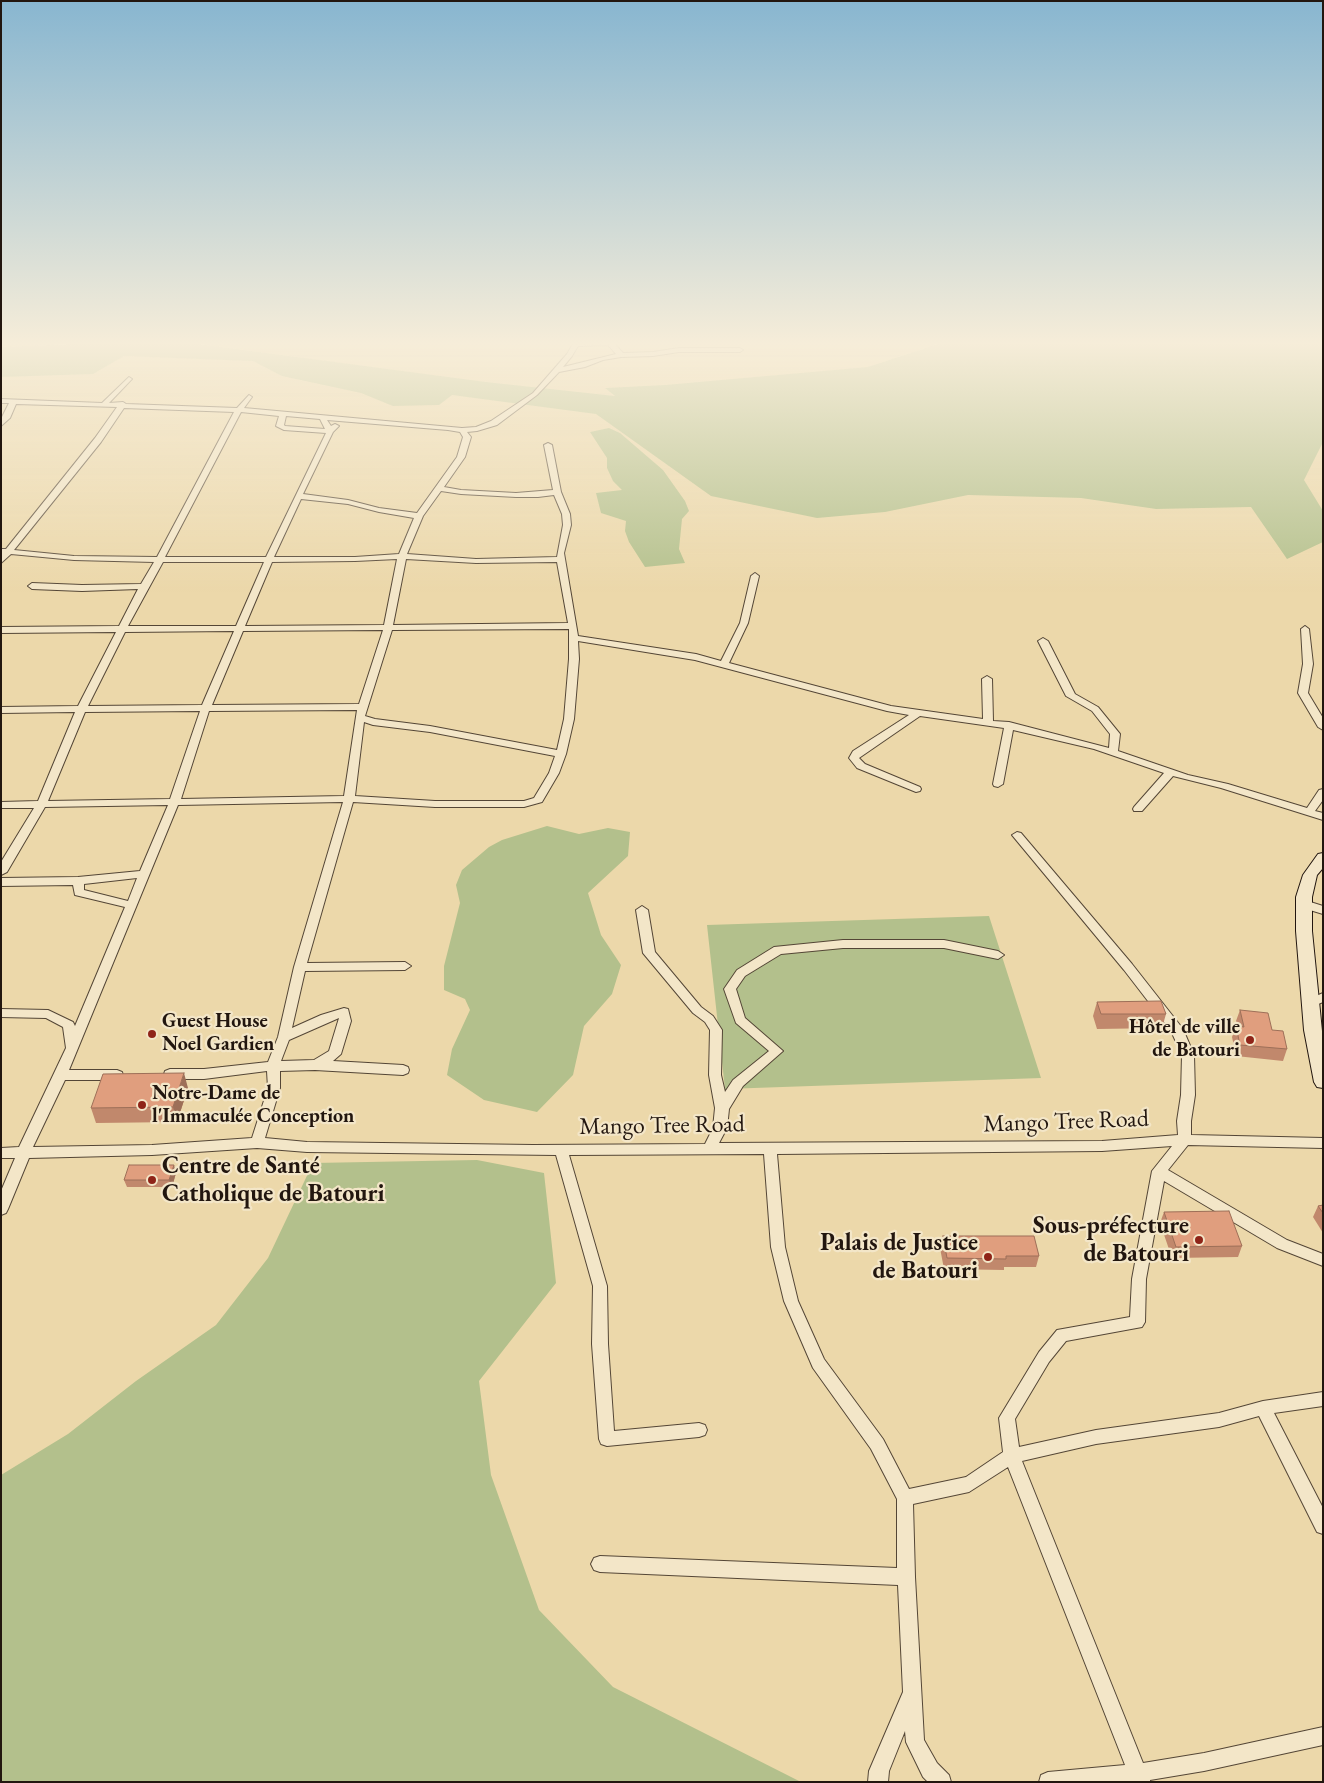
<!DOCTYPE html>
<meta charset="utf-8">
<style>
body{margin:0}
#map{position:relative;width:1324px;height:1783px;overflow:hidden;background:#ecd8aa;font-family:"EB Garamond",serif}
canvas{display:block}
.frame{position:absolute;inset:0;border:2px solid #22160f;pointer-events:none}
</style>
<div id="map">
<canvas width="1324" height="1783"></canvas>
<div class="frame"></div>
</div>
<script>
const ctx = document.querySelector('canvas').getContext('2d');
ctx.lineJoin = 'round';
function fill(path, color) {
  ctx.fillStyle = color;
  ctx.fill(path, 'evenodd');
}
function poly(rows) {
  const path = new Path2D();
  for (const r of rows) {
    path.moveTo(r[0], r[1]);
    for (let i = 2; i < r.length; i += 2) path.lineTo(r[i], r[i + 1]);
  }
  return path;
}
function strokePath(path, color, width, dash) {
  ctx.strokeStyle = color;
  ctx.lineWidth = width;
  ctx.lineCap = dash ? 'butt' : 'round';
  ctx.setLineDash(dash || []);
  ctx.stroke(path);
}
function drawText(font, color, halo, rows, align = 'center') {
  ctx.font = font + ' "EB Garamond",serif';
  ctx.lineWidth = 4.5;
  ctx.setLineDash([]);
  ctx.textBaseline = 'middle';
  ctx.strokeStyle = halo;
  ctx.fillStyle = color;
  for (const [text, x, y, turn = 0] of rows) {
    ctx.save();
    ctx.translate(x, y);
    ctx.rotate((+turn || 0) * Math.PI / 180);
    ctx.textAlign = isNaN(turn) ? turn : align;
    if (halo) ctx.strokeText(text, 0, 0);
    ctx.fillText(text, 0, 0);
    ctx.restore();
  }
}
fill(poly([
 [128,342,198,344,486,382,615,396,605,388,665,385,868,367,944,342,1323,342,1323,442,1304,480,1323,511,1323,542,1287,559,1251,507,1156,509,1081,498,968,495,885,512,817,518,711,496,596,414,452,395,439,405,393,406,361,393,282,376,253,361,124,356,93,374,1,377,1,347],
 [609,428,620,433,663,470,685,501,689,511,682,519,679,549,685,563,645,567,629,542,625,531,626,521,601,513,596,493,622,490,613,481,607,468,607,458,590,432],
 [547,826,579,834,608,828,630,832,628,856,588,893,601,935,621,965,612,994,584,1026,573,1075,537,1112,484,1100,447,1075,452,1049,470,1010,465,999,444,990,444,966,460,903,456,885,462,870,489,847,502,840],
 [989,916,1041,1078,725,1089,707,925],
 [477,1160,544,1173,556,1283,479,1381,491,1475,539,1610,613,1687,801,1782,1,1782,1,1475,68,1434,136,1381,216,1325,268,1258,313,1163]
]), '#b3c08c');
const street = poly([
 [574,342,613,342,623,353,653,352,679,348,740,348,743,350,740,352,679,352,653,356,621,357,603,360,585,367,559,372,537,395,497,425,477,431,467,432,471,437,465,457,444,487,461,490,516,493,553,490,544,445,548,443,552,445,561,492,570,514,571,525,564,553,578,636,696,654,721,661,740,623,751,576,755,573,759,576,748,623,729,663,891,706,983,719,982,679,987,676,992,679,993,721,1009,722,1109,748,1110,734,1092,711,1066,696,1038,641,1043,638,1048,641,1075,694,1098,707,1120,734,1118,751,1188,775,1228,784,1307,808,1319,790,1323,789,1323,800,1315,811,1323,813,1323,820,1221,788,1173,776,1142,811,1134,811,1133,809,1134,807,1164,773,1094,749,1013,730,1003,784,998,787,994,786,993,784,1004,728,920,716,859,758,865,764,920,787,921,789,920,791,916,792,857,768,849,758,853,751,909,715,887,711,695,660,578,641,579,659,574,719,566,754,559,773,542,802,524,807,435,807,353,802,307,963,405,962,411,966,405,970,305,971,292,1028,321,1015,344,1008,348,1009,351,1021,341,1054,333,1061,403,1065,408,1067,409,1070,408,1073,403,1075,315,1070,280,1071,280,1088,265,1138,307,1142,533,1145,705,1144,713,1128,715,1108,709,1075,710,1030,705,1022,693,1013,643,953,636,910,642,906,648,910,655,952,701,1007,713,1016,722,1030,721,1075,725,1092,733,1080,769,1051,736,1023,724,989,737,970,774,947,843,940,944,940,998,951,1004,955,998,959,944,948,843,948,781,954,745,976,736,989,745,1018,783,1051,743,1086,729,1109,727,1128,719,1143,1102,1141,1178,1135,1177,1121,1181,1095,1182,1055,1171,1031,1124,970,1012,835,1017,832,1021,833,1132,964,1183,1029,1194,1055,1195,1095,1191,1121,1191,1135,1323,1138,1323,1148,1188,1145,1168,1170,1287,1240,1323,1254,1323,1266,1277,1248,1164,1181,1146,1279,1145,1322,1142,1327,1066,1341,1049,1362,1015,1419,1019,1447,1096,1430,1219,1413,1263,1401,1323,1392,1323,1406,1274,1413,1323,1508,1323,1534,1317,1532,1259,1416,1219,1427,1096,1444,1022,1461,1143,1763,1204,1753,1323,1727,1323,1745,1204,1771,1150,1780,1150,1782,1039,1782,1041,1775,1048,1772,1125,1765,1008,1467,969,1492,913,1504,915,1577,924,1740,937,1763,949,1775,951,1782,928,1782,923,1777,906,1742,905,1731,889,1771,888,1782,868,1782,869,1771,903,1692,898,1585,600,1572,594,1570,591,1564,594,1558,600,1556,897,1568,897,1499,871,1449,813,1368,784,1301,771,1247,764,1154,569,1155,607,1286,608,1344,614,1431,699,1423,705,1425,707,1430,705,1435,699,1437,607,1446,601,1444,599,1439,592,1344,593,1286,556,1155,307,1152,257,1148,152,1155,29,1158,8,1209,6,1213,1,1215,1,1191,15,1158,1,1158,1,1148,19,1147,66,1048,63,1027,46,1018,1,1017,1,1009,48,1010,73,1022,75,1026,125,907,75,895,73,885,1,886,1,878,78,877,140,871,168,805,45,807,7,872,1,875,1,862,34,808,1,808,1,802,38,801,75,712,1,713,1,707,78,706,116,632,1,633,1,627,119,626,138,589,82,591,32,589,28,586,32,583,82,585,141,584,154,562,74,560,11,554,1,563,1,549,6,549,95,438,117,407,16,404,10,418,1,426,1,419,9,403,1,403,1,399,102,403,129,377,132,379,131,380,109,403,123,402,126,404,237,408,249,395,252,397,244,408,462,428,476,427,491,421,533,393,567,354,574,342],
 [608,345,616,354,563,367,572,356,578,346,608,345],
 [124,408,234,412,157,557,74,556,14,550,101,442,124,408],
 [241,412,279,416,276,426,284,430,326,433,266,557,165,557,241,412],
 [286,416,320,419,325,429,285,426,284,425,286,416],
 [327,420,448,430,460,432,463,437,457,457,417,513,379,508,348,500,303,494,333,432,339,426,335,424,331,426,327,420],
 [441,491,461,494,516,497,538,497,554,495,562,514,563,525,557,557,476,559,407,554,423,516,441,491],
 [301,499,348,504,379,512,414,518,399,554,355,557,274,557,301,499],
 [397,559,384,625,245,626,272,562,355,561,397,559],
 [406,559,476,563,557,562,568,623,393,625,406,559],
 [163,562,264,562,236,626,128,626,163,562],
 [569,629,569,659,564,719,557,750,430,726,375,719,365,716,392,630,569,629],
 [383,630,359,704,212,705,243,631,383,630],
 [234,631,202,705,88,706,125,632,234,631],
 [357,710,344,796,181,799,209,711,357,710],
 [200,711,170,799,48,801,85,712,200,711],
 [364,722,373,725,430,732,555,756,549,773,534,798,524,801,435,801,355,796,364,722],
 [343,802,294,967,278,1037,268,1062,204,1069,170,1069,165,1071,164,1074,165,1077,170,1079,204,1079,267,1071,268,1088,252,1138,152,1145,33,1147,65,1080,117,1080,122,1078,123,1075,122,1072,117,1070,69,1070,178,805,343,802],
 [137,878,128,901,84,890,84,884,137,878],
 [339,1018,329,1051,314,1060,281,1061,289,1040,339,1018],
 [1172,1146,1152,1171,1132,1279,1130,1317,1057,1330,1039,1352,999,1418,1003,1452,966,1477,909,1489,883,1439,824,1359,798,1301,785,1247,777,1154,1102,1151,1172,1146],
 [1305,626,1309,629,1313,664,1308,693,1323,718,1323,730,1318,727,1298,693,1303,664,1301,629,1305,626],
 [1304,900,1323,906,1323,914,1300,907,1298,904,1304,900],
 [1323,993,1323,1002,1309,1008,1305,1007,1303,1004,1305,1001,1323,993]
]);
const secondary = poly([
 [1323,853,1323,868,1317,875,1312,897,1312,931,1323,1041,1323,1088,1317,1087,1314,1082,1304,1030,1296,931,1296,897,1303,875,1318,854,1323,853]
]);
strokePath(street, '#544636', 2);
strokePath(secondary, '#22160f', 2);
fill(street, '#f3e6c8');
fill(secondary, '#f3e6c8');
fill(poly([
 [1097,1002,1166,1014,1162,1028,1097,1029,1093,1016],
 [1240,1010,1272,1030,1287,1049,1283,1061,1236,1056,1232,1037,1236,1026,1237,1026,1236,1021],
 [188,1088,177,1122,96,1123,91,1108],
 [176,1173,172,1187,127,1187,124,1180],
 [1323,1205,1323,1233,1313,1217,1318,1206],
 [1164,1212,1242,1246,1238,1257,1172,1258,1160,1223],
 [943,1236,1039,1256,1036,1267,1004,1267,1004,1270,944,1269,940,1248]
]), '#c1886c');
fill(poly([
 [184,1073,188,1088,177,1122,173,1107],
 [174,1165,176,1173,172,1187,169,1180]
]), '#9d6f58');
const building = poly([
 [1161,1001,1166,1014,1101,1014,1097,1002,1161,1001],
 [1240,1010,1268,1013,1272,1030,1283,1031,1287,1049,1240,1045,1236,1026,1244,1027,1240,1010],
 [184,1073,173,1107,91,1108,103,1074,184,1073],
 [129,1165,174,1165,169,1180,124,1180,129,1165],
 [1323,1205,1323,1213,1318,1206,1323,1205],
 [1229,1211,1242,1246,1176,1247,1164,1212,1229,1211],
 [943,1236,1034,1236,1039,1256,1006,1256,1006,1259,947,1258,943,1236]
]);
fill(building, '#e09e7e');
strokePath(building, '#9d6f58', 1);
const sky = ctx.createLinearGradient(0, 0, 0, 592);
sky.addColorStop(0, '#88b6d0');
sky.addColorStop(0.58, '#f6edd9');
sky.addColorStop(1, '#f6edd900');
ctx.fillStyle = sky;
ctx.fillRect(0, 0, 1324, 592);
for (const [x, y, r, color] of [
 [152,1034,5,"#8f2418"],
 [1250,1040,5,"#8f2418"],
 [142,1105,5,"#8f2418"],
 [152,1180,5,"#8f2418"],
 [1199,1240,5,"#8f2418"],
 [988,1257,5,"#8f2418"]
]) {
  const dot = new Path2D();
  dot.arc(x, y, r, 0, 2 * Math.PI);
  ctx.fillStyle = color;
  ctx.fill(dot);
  strokePath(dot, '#f3e6c8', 2);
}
drawText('bold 20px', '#22160f', '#f3e6c8', [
 ["Guest House",162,1022],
 ["Noel Gardien",162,1045],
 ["Hôtel de ville",1240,1028,"right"],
 ["de Batouri",1240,1051,"right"],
 ["Notre-Dame de",152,1094],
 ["l'Immaculée Conception",152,1117]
], 'left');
drawText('24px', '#22160f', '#f3e6c8', [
 ["Mango Tree Road",1066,1122,-2],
 ["Mango Tree Road",662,1126,-1]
]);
drawText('bold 24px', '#22160f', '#f3e6c8', [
 ["Centre de Santé",162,1166,"left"],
 ["Catholique de Batouri",162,1194,"left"],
 ["Sous-préfecture",1189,1226],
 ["de Batouri",1189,1254],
 ["Palais de Justice",978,1243],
 ["de Batouri",978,1271]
], 'right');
</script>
